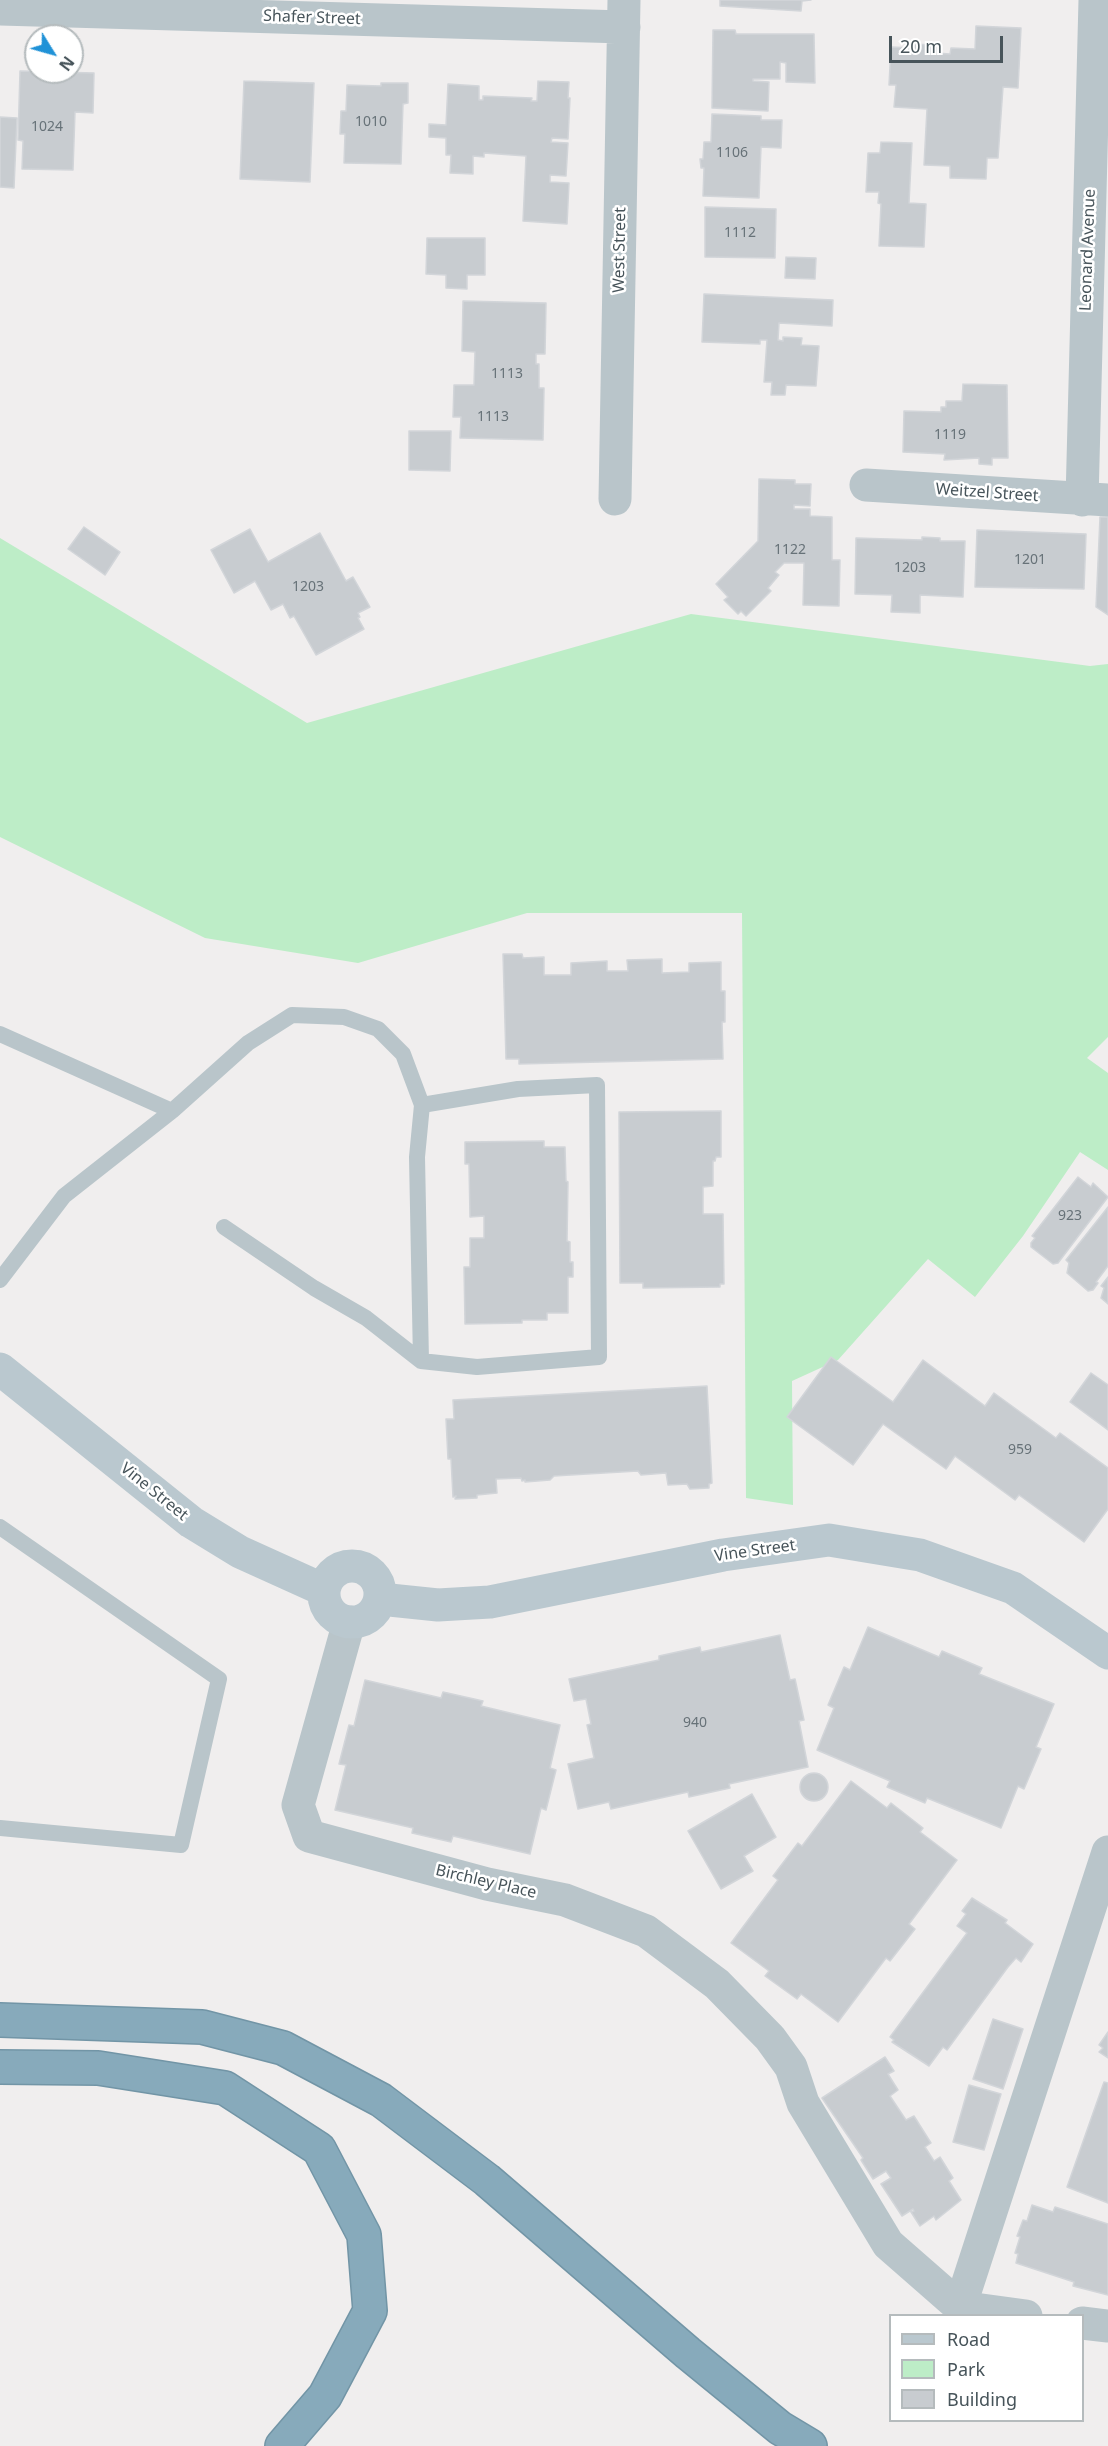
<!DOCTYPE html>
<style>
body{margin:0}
#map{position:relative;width:1108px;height:2446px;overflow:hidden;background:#f0eeee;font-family:"Noto Sans",sans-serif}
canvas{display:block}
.legend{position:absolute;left:889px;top:2314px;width:195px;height:108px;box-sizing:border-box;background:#fff;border:2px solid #b5bbbd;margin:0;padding:8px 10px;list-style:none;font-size:18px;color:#47545a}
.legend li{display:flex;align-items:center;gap:12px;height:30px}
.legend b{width:30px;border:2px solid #b5bbbd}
.north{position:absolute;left:24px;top:24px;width:60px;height:60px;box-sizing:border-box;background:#fff;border:2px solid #b5bbbd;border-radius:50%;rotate:127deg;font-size:16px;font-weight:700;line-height:24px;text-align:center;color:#47545a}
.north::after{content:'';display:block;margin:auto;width:21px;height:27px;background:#2092d7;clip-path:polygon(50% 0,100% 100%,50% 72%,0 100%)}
.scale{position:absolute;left:889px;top:36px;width:114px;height:27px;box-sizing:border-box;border:3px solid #47545a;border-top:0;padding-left:8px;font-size:18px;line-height:21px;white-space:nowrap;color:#47545a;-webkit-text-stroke:4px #fff;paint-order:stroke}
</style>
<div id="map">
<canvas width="1108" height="2446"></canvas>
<ul class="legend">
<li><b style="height:8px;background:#bac8cf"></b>Road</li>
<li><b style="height:16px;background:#bdedc7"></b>Park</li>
<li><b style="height:16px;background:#c8ccd0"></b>Building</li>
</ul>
<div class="north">N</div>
<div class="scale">20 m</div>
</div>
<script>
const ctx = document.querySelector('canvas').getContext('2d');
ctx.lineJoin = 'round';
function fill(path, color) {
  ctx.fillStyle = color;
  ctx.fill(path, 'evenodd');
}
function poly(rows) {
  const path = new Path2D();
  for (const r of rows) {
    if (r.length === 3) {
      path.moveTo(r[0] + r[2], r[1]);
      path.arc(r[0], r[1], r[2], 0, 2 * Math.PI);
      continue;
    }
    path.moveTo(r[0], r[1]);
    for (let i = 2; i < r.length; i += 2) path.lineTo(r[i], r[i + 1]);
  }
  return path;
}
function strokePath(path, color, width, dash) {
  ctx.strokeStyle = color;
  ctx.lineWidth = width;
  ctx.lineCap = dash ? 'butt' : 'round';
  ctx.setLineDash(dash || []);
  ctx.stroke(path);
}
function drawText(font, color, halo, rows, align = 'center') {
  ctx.font = font + ' "Noto Sans",sans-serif';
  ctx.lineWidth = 5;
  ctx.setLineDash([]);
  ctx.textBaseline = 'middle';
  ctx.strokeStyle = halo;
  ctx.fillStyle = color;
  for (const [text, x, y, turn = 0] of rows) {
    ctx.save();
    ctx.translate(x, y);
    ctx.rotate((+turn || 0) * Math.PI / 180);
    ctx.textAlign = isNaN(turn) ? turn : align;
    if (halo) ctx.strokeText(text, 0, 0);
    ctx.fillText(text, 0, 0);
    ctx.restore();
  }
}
fill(poly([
 [0,538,307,723,691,614,1090,666,1108,664,1108,1037,1087,1058,1108,1073,1108,1170,1080,1152,1023,1236,975,1297,928,1259,838,1360,792,1381,793,1505,746,1498,742,913,527,913,358,963,205,938,0,837]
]), '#bdedc7');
const building = poly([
 [720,0,811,0,802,1,801,11,720,6,720,0],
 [976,26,1021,28,1018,88,1003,87,998,158,987,158,986,179,950,178,950,166,924,165,927,109,894,107,896,85,889,85,891,47,913,48,913,44,933,45,932,48,937,48,936,53,950,54,951,48,975,49,976,26],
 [713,30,735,30,736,34,814,34,815,83,786,82,786,63,780,62,780,79,753,79,753,81,769,82,768,111,712,108,713,30],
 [20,71,94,73,93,113,75,112,73,170,22,169,23,141,18,140,20,71],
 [244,81,314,83,310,182,240,179,244,81],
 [538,81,569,82,568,98,570,98,568,139,552,138,551,142,568,143,566,176,550,175,550,182,569,183,567,224,523,221,526,156,484,153,484,157,473,156,473,174,450,173,451,155,446,155,446,138,429,137,429,124,446,125,448,84,479,86,479,100,483,100,483,96,532,98,531,101,537,101,538,81],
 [381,83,408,83,408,103,403,104,401,164,344,163,345,134,340,134,341,111,346,111,347,85,381,86,381,83],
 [712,114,761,116,761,120,782,120,781,148,761,147,759,198,703,196,704,168,701,168,700,159,703,159,704,142,711,142,712,114],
 [0,117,17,118,14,188,0,187,0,117],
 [881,142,912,143,909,203,926,204,924,247,879,246,881,204,878,203,879,192,866,192,868,153,880,153,881,142],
 [705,207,776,209,775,258,705,257,705,207],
 [427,238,485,238,485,275,467,275,467,289,446,288,446,275,426,274,427,238],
 [786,257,816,258,815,279,785,278,786,257],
 [704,294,833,300,832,326,779,323,778,340,783,341,783,337,802,338,801,345,819,346,816,386,786,385,785,395,771,395,772,382,764,382,767,340,760,340,760,344,702,342,704,294],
 [463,301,546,303,545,354,536,354,536,364,539,364,539,388,544,388,543,440,460,438,461,417,453,417,454,385,474,385,475,352,462,351,463,301],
 [963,384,1007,385,1008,458,992,458,992,465,979,464,979,458,944,460,945,454,903,452,904,411,941,412,941,407,946,407,946,401,962,401,963,384],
 [409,431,451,431,450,471,409,470,409,431],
 [759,479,795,480,795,484,811,484,810,506,794,505,794,509,810,509,810,516,832,517,832,560,840,560,839,606,803,605,804,563,784,563,775,572,779,575,768,588,771,591,746,616,741,611,738,614,724,600,728,597,716,584,758,541,759,479],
 [1100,517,1108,517,1108,615,1096,607,1100,517],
 [84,527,120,552,105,575,68,549,84,527],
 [250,529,268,562,320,533,346,581,353,577,370,607,358,613,360,617,358,618,364,629,316,655,294,616,290,618,283,604,271,610,255,581,234,593,211,550,250,529],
 [977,530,1086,534,1084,589,975,587,977,530],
 [922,537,940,538,940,541,965,541,963,597,920,595,920,613,891,612,892,595,855,594,856,538,922,540,922,537],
 [503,954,522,954,523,958,544,957,544,975,571,975,571,963,607,961,607,971,628,971,627,960,662,959,662,973,689,972,689,963,721,962,721,991,725,991,725,1022,722,1022,723,1059,519,1064,519,1059,506,1059,503,954],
 [721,1111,721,1157,716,1157,715,1161,713,1161,713,1186,703,1187,703,1214,723,1214,724,1284,720,1284,720,1287,643,1288,643,1283,620,1283,619,1112,721,1111],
 [544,1141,544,1147,565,1147,566,1181,568,1182,567,1241,570,1242,570,1262,573,1262,573,1277,568,1277,568,1313,547,1313,547,1320,522,1320,522,1323,465,1324,464,1267,470,1267,470,1238,484,1238,484,1216,470,1217,469,1164,465,1164,465,1142,544,1141],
 [1078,1177,1091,1187,1093,1183,1108,1197,1058,1263,1053,1264,1031,1247,1031,1243,1035,1238,1032,1236,1078,1177],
 [1108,1207,1108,1266,1096,1282,1098,1283,1093,1290,1088,1291,1067,1273,1069,1263,1066,1260,1108,1207],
 [1108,1277,1108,1304,1101,1298,1104,1288,1101,1286,1108,1277],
 [831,1357,893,1402,923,1360,985,1406,994,1393,1056,1438,1060,1433,1108,1468,1108,1509,1084,1542,1019,1495,1015,1500,955,1456,946,1469,883,1424,853,1465,787,1417,831,1357],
 [1091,1373,1108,1385,1108,1430,1070,1402,1091,1373],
 [707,1386,712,1483,709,1484,709,1488,690,1489,687,1484,668,1485,666,1473,641,1475,638,1471,554,1476,550,1480,525,1482,525,1480,522,1481,521,1478,496,1479,497,1493,477,1495,477,1498,455,1499,456,1496,453,1497,451,1459,448,1459,446,1419,454,1419,453,1400,707,1386],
 [868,1627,939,1657,942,1651,982,1668,979,1674,1054,1704,1036,1747,1041,1749,1024,1789,1018,1786,1001,1828,927,1798,925,1803,887,1787,890,1781,817,1750,834,1708,828,1705,844,1667,850,1670,868,1627],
 [780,1635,790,1680,795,1679,804,1720,799,1721,808,1767,729,1784,730,1788,689,1797,688,1792,611,1809,609,1802,578,1809,568,1764,594,1758,587,1725,591,1724,586,1699,574,1701,569,1679,659,1660,659,1656,700,1647,701,1652,780,1635],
 [365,1680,441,1698,443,1692,483,1701,481,1706,560,1725,550,1768,556,1770,546,1810,541,1808,530,1854,453,1836,451,1842,412,1833,413,1828,335,1810,346,1765,339,1764,349,1725,354,1726,365,1680],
 [814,1787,14],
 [851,1781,887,1808,891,1803,923,1828,920,1832,957,1860,909,1924,915,1929,890,1961,886,1958,838,2022,801,1994,797,1999,765,1976,769,1971,731,1943,778,1880,773,1876,798,1843,802,1846,851,1781],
 [752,1794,776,1837,744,1856,753,1871,721,1889,688,1831,752,1794],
 [972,1898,1007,1920,1005,1923,1033,1944,1021,1962,1016,1958,1008,1967,947,2050,943,2047,929,2066,892,2042,894,2040,890,2037,967,1933,957,1926,966,1914,962,1911,972,1898],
 [993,2019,1023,2029,1003,2089,973,2079,993,2019],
 [1108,2032,1108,2058,1099,2052,1103,2048,1099,2045,1108,2032],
 [885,2057,894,2071,888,2074,898,2090,890,2096,906,2120,914,2116,931,2143,925,2147,934,2161,940,2157,953,2178,949,2181,961,2200,936,2220,934,2216,920,2226,911,2212,914,2211,913,2209,902,2216,881,2184,891,2178,886,2171,873,2179,861,2160,863,2158,822,2098,885,2057],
 [1104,2082,1108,2083,1108,2203,1067,2187,1104,2082],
 [969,2085,1001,2094,984,2150,953,2142,969,2085],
 [1032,2205,1053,2212,1055,2207,1108,2224,1108,2295,1073,2286,1074,2282,1016,2263,1018,2254,1015,2253,1020,2237,1017,2236,1023,2220,1027,2221,1032,2205]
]);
fill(building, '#c8ccd0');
strokePath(building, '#d2d5d9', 1.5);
const highway = poly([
 [0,2020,202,2027,283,2048,381,2100,487,2180,688,2353,780,2428,810,2446],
 [0,2067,98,2068,225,2088,319,2149,364,2235,370,2311,325,2396,282,2446]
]);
strokePath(highway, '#7295a6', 36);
strokePath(poly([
 [0,1034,172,1111],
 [224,1227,314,1288,366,1318,421,1361],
 [0,1280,64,1196,172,1111,248,1043,292,1015,344,1017,378,1029,403,1054,422,1105,417,1157,421,1361,477,1367,599,1357,597,1085,518,1089,422,1105],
 [0,1527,219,1679,181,1845,0,1828]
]), '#b9c5ca', 16);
strokePath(poly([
 [0,9,624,27],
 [866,485,1108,500],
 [615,499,624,0],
 [1082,500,1095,0],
 [349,1622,298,1805,309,1836,487,1884,565,1900,646,1931,717,1984,770,2038,791,2067,803,2103,888,2244,960,2307],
 [1026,2316,960,2307,1108,1852],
 [1082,2323,1108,2326]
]), '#b9c5ca', 33);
strokePath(poly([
 [0,1369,191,1522,240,1552,324,1590],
 [352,1594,28],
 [380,1599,438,1605,490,1602,723,1555,829,1540,920,1555,1013,1588,1108,1653]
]), '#bac8cf', 33);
strokePath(highway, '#87aabb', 33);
drawText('14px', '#677278', null, [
 ["1010",371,122],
 ["1024",47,127],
 ["1106",732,153],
 ["1112",740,233],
 ["1113",507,374],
 ["1113",493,417],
 ["1119",950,435],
 ["1122",790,550],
 ["1201",1030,560],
 ["1203",910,568],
 ["1203",308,587],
 ["923",1070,1216],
 ["959",1020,1450],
 ["940",695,1723]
]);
drawText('16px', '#47545a', '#fff', [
 ["Shafer Street",312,18,2],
 ["West Street",620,250,-89],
 ["Leonard Avenue",1088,250,-88],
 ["Weitzel Street",987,493,4],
 ["Vine Street",154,1492,39],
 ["Vine Street",755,1551,-8],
 ["Birchley Place",486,1882,13]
]);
</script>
